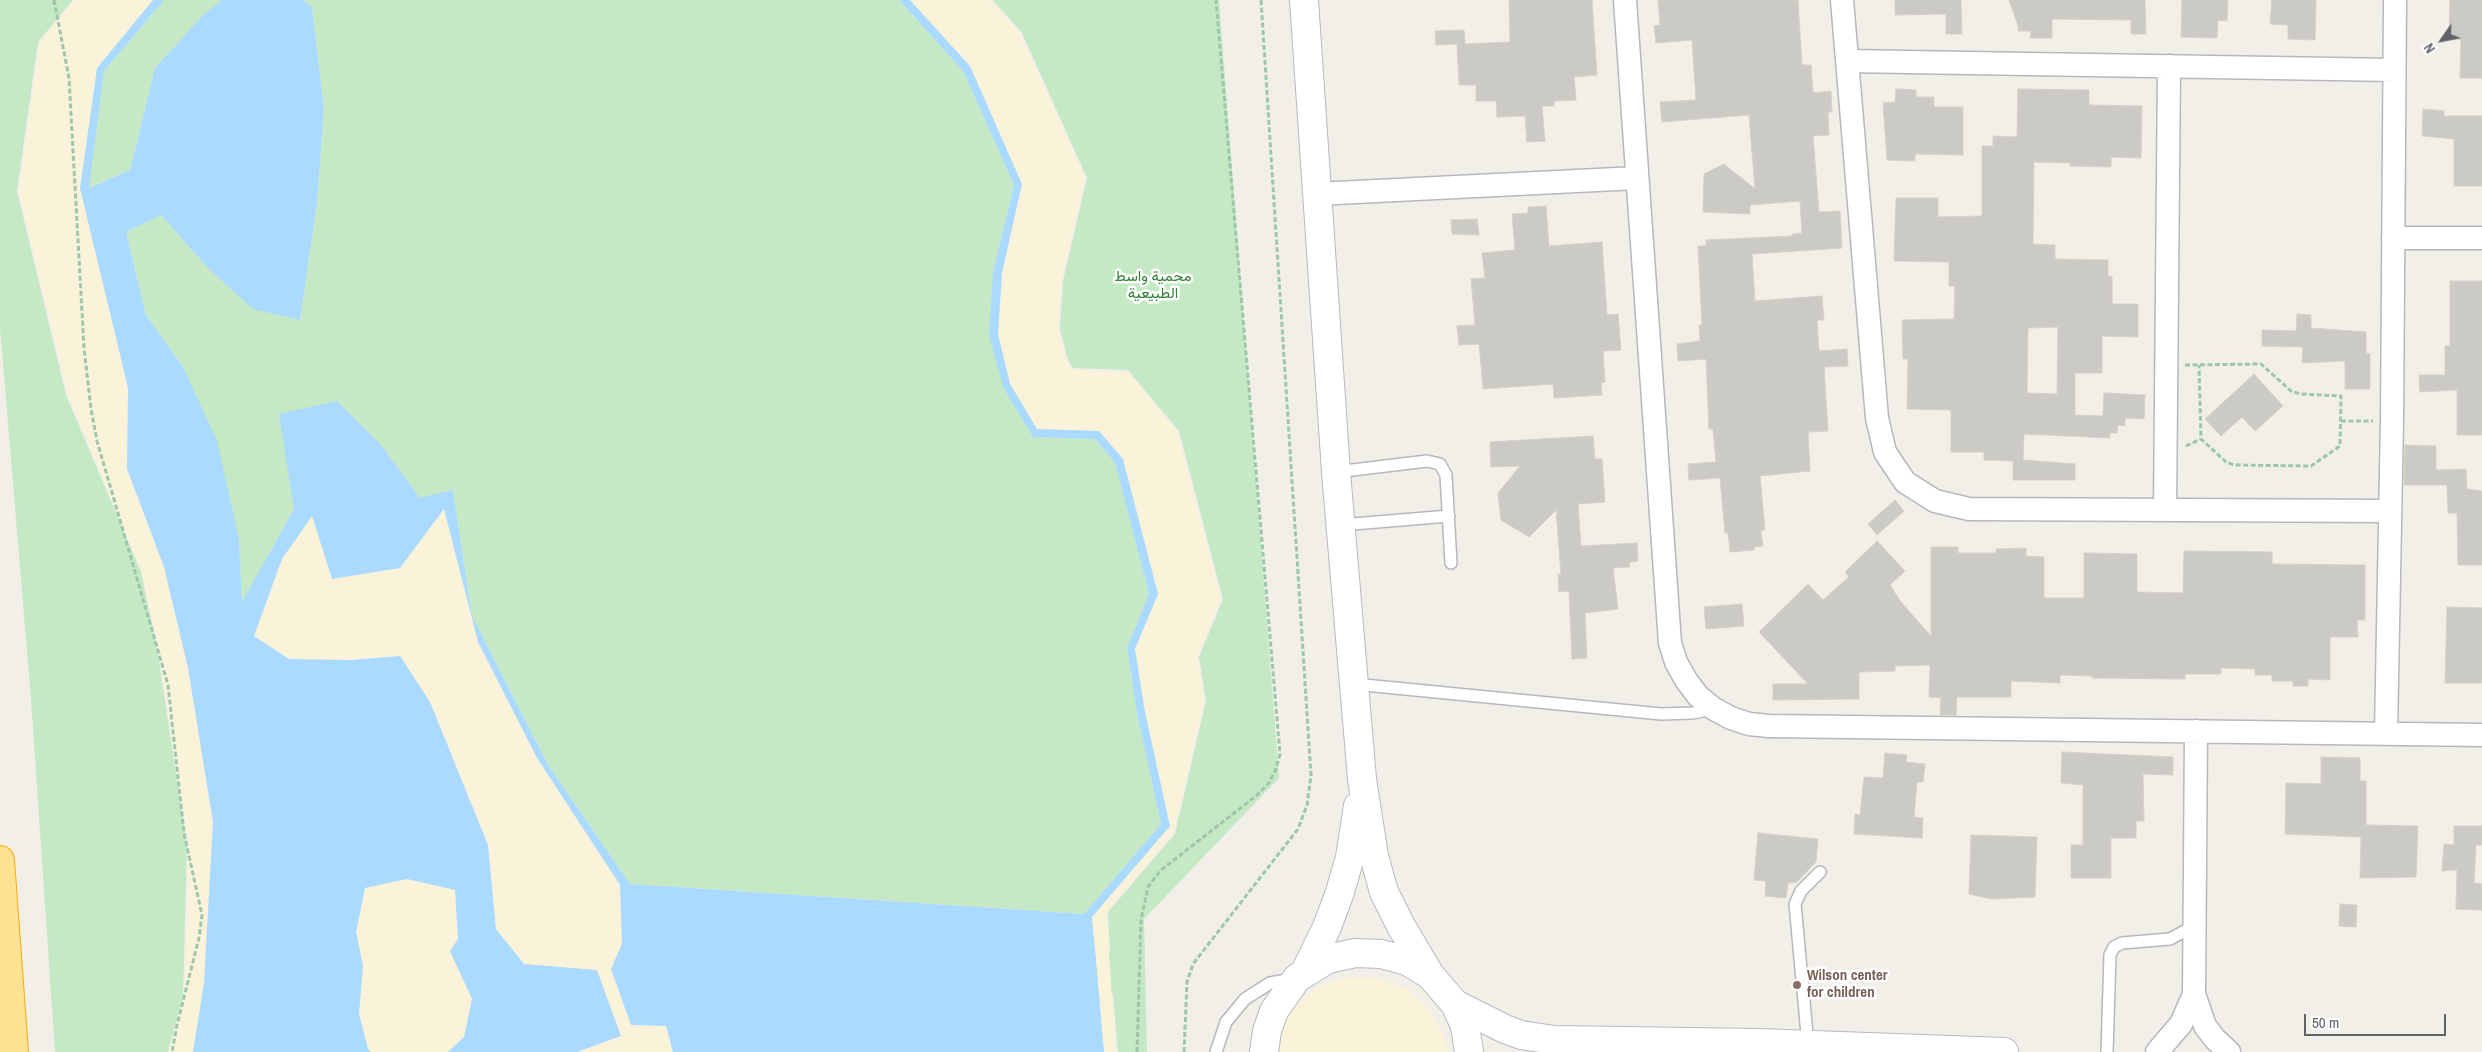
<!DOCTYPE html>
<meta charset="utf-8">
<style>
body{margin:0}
#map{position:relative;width:2482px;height:1052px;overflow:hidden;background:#f1efe8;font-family:"Archivo Narrow",sans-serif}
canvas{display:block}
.north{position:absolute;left:2417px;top:15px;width:50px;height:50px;-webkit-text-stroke:4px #fff;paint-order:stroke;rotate:237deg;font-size:14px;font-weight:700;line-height:20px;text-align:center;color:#5f6368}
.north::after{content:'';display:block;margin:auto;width:18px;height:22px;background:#5f6368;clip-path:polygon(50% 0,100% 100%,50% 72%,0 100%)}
.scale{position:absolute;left:2304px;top:1014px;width:142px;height:22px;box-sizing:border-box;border:2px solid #5f6368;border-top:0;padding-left:6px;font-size:15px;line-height:18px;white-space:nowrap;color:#5f6368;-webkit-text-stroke:4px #fff;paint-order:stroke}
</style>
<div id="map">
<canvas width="2482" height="1052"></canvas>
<div class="north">N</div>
<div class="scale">50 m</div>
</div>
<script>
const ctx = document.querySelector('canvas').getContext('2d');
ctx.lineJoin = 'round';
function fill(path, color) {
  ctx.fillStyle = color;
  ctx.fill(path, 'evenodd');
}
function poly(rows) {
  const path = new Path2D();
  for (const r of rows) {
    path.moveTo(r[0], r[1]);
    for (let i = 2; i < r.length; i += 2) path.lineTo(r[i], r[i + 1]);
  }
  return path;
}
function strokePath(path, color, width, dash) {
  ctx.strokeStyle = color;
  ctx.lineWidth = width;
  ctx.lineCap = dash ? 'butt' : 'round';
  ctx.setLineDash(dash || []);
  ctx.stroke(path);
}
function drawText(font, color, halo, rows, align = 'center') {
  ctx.font = font + ' "Archivo Narrow",Vazirmatn,sans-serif';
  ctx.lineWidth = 5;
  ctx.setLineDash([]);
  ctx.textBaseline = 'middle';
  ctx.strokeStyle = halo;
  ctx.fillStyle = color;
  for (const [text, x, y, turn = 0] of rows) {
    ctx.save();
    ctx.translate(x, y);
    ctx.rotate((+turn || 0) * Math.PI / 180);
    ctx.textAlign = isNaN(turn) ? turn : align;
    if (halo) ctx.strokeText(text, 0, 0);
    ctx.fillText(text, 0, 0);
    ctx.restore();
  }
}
fill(poly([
 [0,0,73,0,38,42,17,191,66,395,141,572,157,648,187,846,183,996,168,1052,55,1052,31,699,0,327],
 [164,0,222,0,204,14,155,68,130,170,88,188,104,71],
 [303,0,899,0,963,71,1014,185,993,272,993,297,1033,437,1095,439,1115,463,1149,594,1127,648,1137,714,1161,824,1084,914,630,884,548,765,472,616,453,490,420,499,381,445,280,414,294,509,242,603,239,539,183,367,146,315,126,232,161,215,207,267,300,320,317,203,324,110,312,7],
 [993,0,1219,0,1279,778,1144,919,1147,1052,1118,1052,1113,993,1089,1007,981,1052,1071,938,1110,952,1108,912,1175,834,1206,701,1199,657,1223,599,1179,431,1128,370,1073,368,1068,360,1060,329,1063,281,1087,178,1022,33]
]), '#c5e8c5');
fill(poly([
 [75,0,153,0,97,68,80,188,128,388,127,469,164,567,188,668,213,822,204,983,193,1052,170,1052,185,996,189,845,159,648,142,572,68,394,19,191,40,42],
 [910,0,990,0,1020,34,1085,178,1061,281,1058,330,1066,361,1072,370,1128,372,1177,432,1221,599,1197,657,1204,701,1173,833,1106,912,1116,1052,1104,1052,1092,917,1170,826,1145,712,1135,649,1158,594,1123,459,1099,431,1037,429,1010,384,998,334,1002,273,1022,184,970,67],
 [444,508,478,642,537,758,620,885,622,944,611,969,666,1026,673,1052,577,1052,621,1036,597,970,524,964,496,929,488,844,430,702,400,656,352,660,289,659,254,636,282,559,312,515,333,579,400,568],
 [407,879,455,889,458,939,450,952,472,999,464,1037,448,1052,371,1052,368,1049,359,1014,363,966,356,932,365,888],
 [1344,978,1377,978,1406,989,1429,1009,1444,1036,1448,1052,1275,1052,1278,1036,1292,1009,1315,989]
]), '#fbf3d9');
fill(poly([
 [153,0,164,0,104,71,89,188,130,170,155,68,204,14,222,0,303,0,312,7,324,110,317,203,300,320,253,309,207,267,161,215,126,232,146,315,183,367,217,441,239,539,242,602,294,509,279,414,337,401,381,445,420,498,453,490,472,616,548,765,630,884,1084,914,1161,824,1137,714,1127,648,1149,594,1115,463,1095,439,1033,437,1003,387,989,335,993,272,1014,185,963,71,899,0,910,0,970,66,1022,184,1002,273,998,334,1010,384,1037,429,1099,431,1123,459,1158,594,1135,649,1145,712,1170,826,1092,917,1104,1052,673,1052,666,1026,631,1025,611,969,622,944,620,885,537,758,478,642,444,509,400,568,332,579,312,516,282,559,254,636,289,659,352,660,400,656,430,702,488,845,496,929,524,964,597,970,621,1036,577,1052,448,1052,464,1037,472,999,450,951,458,939,455,890,407,879,365,888,356,932,363,966,359,1014,368,1049,371,1052,193,1052,204,983,213,822,188,668,164,567,127,469,128,388,80,188,97,68]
]), '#aadaff');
const building = poly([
 [1509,0,1592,0,1597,75,1574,77,1576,100,1554,101,1554,106,1542,106,1545,141,1527,142,1525,116,1497,117,1496,101,1476,101,1476,85,1459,85,1457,44,1436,45,1435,31,1464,30,1465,44,1510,42,1509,0],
 [1658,0,1798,0,1802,65,1811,65,1813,93,1831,91,1832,112,1828,112,1829,135,1813,136,1819,212,1840,211,1842,248,1752,254,1755,301,1822,296,1824,320,1817,320,1819,351,1847,349,1848,366,1824,367,1828,431,1808,432,1810,471,1760,476,1765,530,1761,530,1763,546,1754,547,1754,550,1730,552,1728,533,1725,533,1720,478,1689,480,1688,464,1716,462,1713,429,1709,429,1706,359,1678,361,1677,344,1700,341,1699,325,1702,325,1698,246,1706,246,1706,240,1792,236,1792,234,1802,233,1800,201,1750,205,1750,214,1703,212,1704,174,1724,164,1755,189,1749,115,1662,122,1660,102,1696,100,1692,40,1656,43,1654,26,1660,25,1658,0],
 [1895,0,1961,0,1962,34,1946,34,1946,14,1895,15,1895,0],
 [2009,0,2145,0,2146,34,2131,34,2131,20,2052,19,2052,38,2030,38,2031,31,2018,31,2018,25,2009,0],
 [2182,0,2228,0,2227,21,2218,20,2217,38,2181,37,2182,0],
 [2272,0,2316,0,2315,40,2288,39,2288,25,2270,24,2272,0],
 [2450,0,2482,0,2482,78,2460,78,2461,39,2449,39,2450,0],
 [1896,89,1916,90,1916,97,1934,97,1934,107,1963,107,1963,155,1915,154,1915,161,1887,160,1883,103,1895,102,1896,89],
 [2018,89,2089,90,2089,105,2142,106,2141,158,2111,157,2111,167,2070,166,2070,163,2034,162,2033,244,2055,245,2055,259,2108,260,2108,276,2112,276,2112,304,2138,304,2138,337,2102,336,2102,373,2075,373,2075,415,2103,416,2104,393,2145,395,2144,419,2125,418,2125,426,2118,425,2117,433,2110,433,2110,438,2024,434,2023,460,2075,464,2075,480,2013,480,2013,461,1984,460,1984,452,1951,452,1951,410,1907,409,1908,359,1903,359,1902,320,1954,319,1955,286,1949,286,1949,262,1894,261,1896,198,1938,198,1938,217,1982,216,1982,146,1993,146,1993,136,2017,137,2018,89],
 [2058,327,2057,394,2027,393,2028,328,2058,327],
 [2423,109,2444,111,2444,116,2482,116,2482,186,2454,186,2454,139,2422,136,2423,109],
 [1546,206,1549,246,1602,242,1607,315,1618,314,1621,350,1603,351,1605,382,1601,383,1602,395,1554,398,1553,384,1483,389,1479,344,1459,345,1457,326,1475,325,1471,279,1485,278,1482,253,1515,250,1512,214,1528,213,1528,207,1546,206],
 [1477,219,1479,235,1452,234,1451,220,1477,219],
 [2450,281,2482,281,2482,435,2457,435,2457,390,2420,392,2419,375,2445,375,2445,346,2450,346,2450,281],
 [2297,314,2311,315,2311,328,2366,332,2366,353,2370,354,2370,389,2345,389,2345,361,2302,363,2303,347,2262,346,2262,330,2296,331,2297,314],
 [2254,374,2283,406,2255,431,2242,417,2221,436,2205,419,2254,374],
 [1593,436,1595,459,1602,459,1605,502,1578,504,1581,546,1637,543,1638,561,1629,562,1630,567,1613,568,1618,609,1585,613,1587,658,1572,659,1569,591,1559,592,1558,574,1561,574,1556,510,1529,537,1501,520,1498,493,1520,466,1491,467,1490,442,1593,436],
 [2405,445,2436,446,2436,470,2466,469,2467,489,2482,491,2482,565,2458,565,2457,513,2448,513,2447,485,2404,485,2405,445],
 [1895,500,1904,511,1877,535,1868,524,1895,500],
 [1877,541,1905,571,1890,585,1901,602,1931,636,1931,547,1958,547,1958,553,1996,553,1996,549,2026,548,2026,556,2044,557,2044,598,2084,598,2084,553,2137,554,2137,592,2183,593,2184,551,2272,552,2272,564,2365,565,2365,620,2357,620,2358,637,2330,637,2330,680,2308,679,2308,686,2293,686,2293,681,2272,681,2272,675,2255,675,2255,669,2221,668,2221,674,2185,674,2185,679,2092,678,2092,676,2060,675,2060,683,2011,681,2011,697,1957,697,1956,715,1940,715,1941,698,1929,697,1930,665,1895,666,1895,671,1859,672,1859,699,1773,700,1773,684,1808,684,1759,632,1808,584,1823,600,1849,577,1845,572,1877,541],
 [1742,604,1744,626,1706,629,1704,607,1742,604],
 [2447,607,2482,608,2482,683,2445,683,2447,607],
 [2062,752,2173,757,2173,775,2143,774,2144,821,2136,821,2136,838,2111,838,2111,878,2071,878,2071,845,2083,845,2083,785,2061,783,2062,752],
 [1885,753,1907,755,1906,762,1925,764,1923,782,1917,782,1914,817,1923,818,1922,838,1854,834,1855,814,1860,815,1864,777,1883,778,1885,753],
 [2321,757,2360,758,2360,781,2366,781,2366,825,2418,826,2416,877,2360,878,2361,837,2285,834,2286,783,2321,784,2321,757],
 [2454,826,2482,826,2482,845,2476,845,2474,883,2482,884,2482,910,2456,909,2457,870,2442,871,2444,844,2454,845,2454,826],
 [1758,833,1818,839,1816,862,1797,882,1788,883,1786,898,1765,896,1766,881,1754,880,1758,833],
 [1971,835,2037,837,2035,897,1992,899,1969,894,1971,835],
 [2340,904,2357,905,2356,927,2339,926,2340,904]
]);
fill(building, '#cccac5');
strokePath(building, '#d6d1c6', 1);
const lane = poly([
 [1336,472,1427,461,1440,464,1446,475,1451,563],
 [1341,525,1449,516],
 [1354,684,1661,714,1693,713,1713,709],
 [1808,1045,1795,904,1801,891,1820,872],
 [1216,1052,1226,1022,1245,999,1270,983,1293,979],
 [2107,1052,2110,955,2114,947,2122,943,2170,939,2194,926]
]);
const street = poly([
 [1625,0,1670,643,1676,662,1686,680,1698,696,1714,709,1731,718,1749,724,1769,726,2482,735],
 [1842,0,1877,418,1885,452,1905,482,1935,501,1969,509,2389,511],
 [1847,61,2394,70],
 [1316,194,1637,178],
 [2393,238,2482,238],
 [2165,510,2169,66],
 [2196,731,2194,994,2205,1026,2215,1039,2229,1052],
 [2386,733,2392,420,2395,0],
 [2157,1052,2181,1024,2194,994]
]);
const secondary = poly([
 [1304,0,1336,472,1362,779,1374,856,1384,892,1401,926,1430,975],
 [1305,972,1327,927,1340,892,1350,857,1358,806],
 [1455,1004,1505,1029,1521,1035,1554,1040,1759,1043,2004,1052],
 [1264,1052,1267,1031,1274,1011,1297,978,1328,959,1355,953,1381,954,1407,961,1430,975,1455,1004,1465,1026,1469,1052]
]);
const highway = poly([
 [0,860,14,1052]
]);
strokePath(lane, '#b5b8bc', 14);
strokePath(street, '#b5b8bc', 25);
strokePath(secondary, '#b6babf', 30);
strokePath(highway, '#f9ab00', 30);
strokePath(poly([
 [54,0,69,78,84,348,91,409,97,441,168,685,184,833,202,915,199,938,177,1025,172,1052],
 [2185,365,2261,364,2291,391,2300,394,2341,396,2340,446,2311,466,2234,465,2226,462,2201,439,2199,365],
 [2341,421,2373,421],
 [2186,446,2201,439],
 [1137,1052,1141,920,1148,887,1161,870,1256,796,1269,783,1276,769,1280,754,1216,0],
 [1184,1052,1187,982,1193,964,1298,829,1307,805,1311,775,1261,0]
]), '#9cc7a9', 3, [5, 2.5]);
strokePath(lane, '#fff', 11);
strokePath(street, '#fff', 22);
strokePath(secondary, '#fff', 28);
strokePath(highway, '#fde293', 28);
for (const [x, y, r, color] of [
 [1797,985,5,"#8d6e63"]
]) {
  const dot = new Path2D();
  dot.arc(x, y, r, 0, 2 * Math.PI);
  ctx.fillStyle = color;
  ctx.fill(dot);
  strokePath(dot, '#fff', 2);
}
drawText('15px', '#348238', '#fff', [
 ["محمية واسط",1153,277],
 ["الطبيعية",1153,294]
]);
drawText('bold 15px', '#785e54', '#fff', [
 ["Wilson center",1807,976],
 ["for children",1807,993]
], 'left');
</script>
